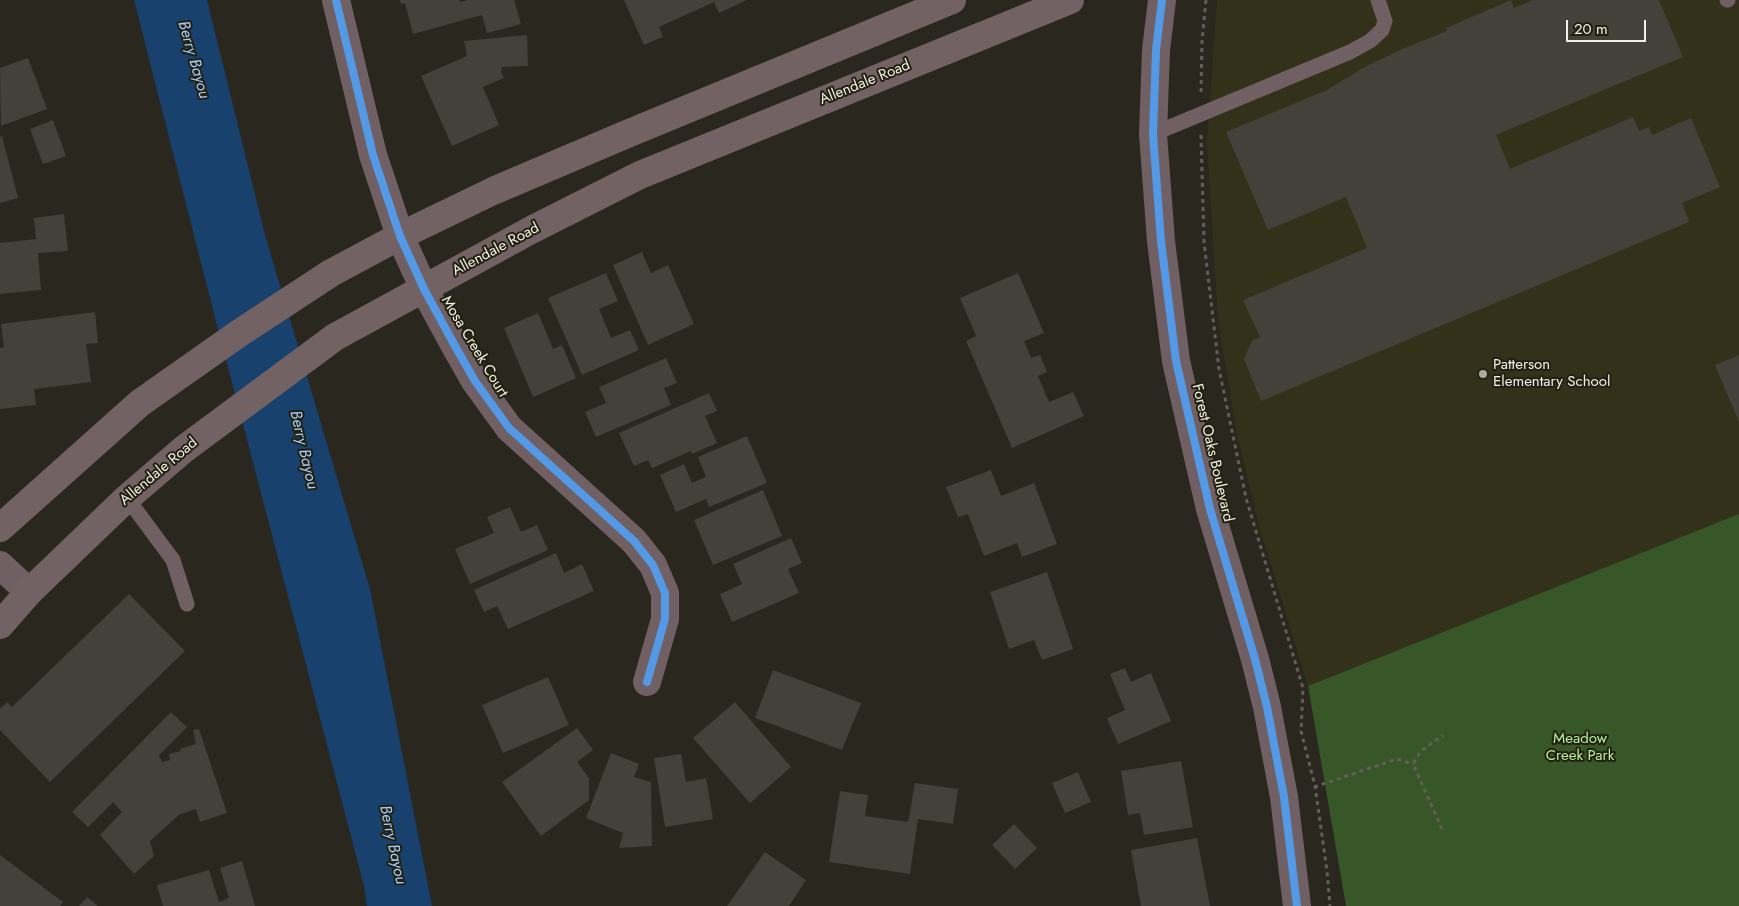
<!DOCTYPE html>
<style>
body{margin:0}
#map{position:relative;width:1739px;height:906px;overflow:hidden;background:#29271e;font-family:Jost,sans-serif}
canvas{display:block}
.scale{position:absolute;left:1566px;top:20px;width:80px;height:22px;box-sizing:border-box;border:2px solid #f1f0e5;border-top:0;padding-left:6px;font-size:15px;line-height:18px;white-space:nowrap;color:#f1f0e5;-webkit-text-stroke:4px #232111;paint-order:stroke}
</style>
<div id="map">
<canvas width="1739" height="906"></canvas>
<div class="scale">20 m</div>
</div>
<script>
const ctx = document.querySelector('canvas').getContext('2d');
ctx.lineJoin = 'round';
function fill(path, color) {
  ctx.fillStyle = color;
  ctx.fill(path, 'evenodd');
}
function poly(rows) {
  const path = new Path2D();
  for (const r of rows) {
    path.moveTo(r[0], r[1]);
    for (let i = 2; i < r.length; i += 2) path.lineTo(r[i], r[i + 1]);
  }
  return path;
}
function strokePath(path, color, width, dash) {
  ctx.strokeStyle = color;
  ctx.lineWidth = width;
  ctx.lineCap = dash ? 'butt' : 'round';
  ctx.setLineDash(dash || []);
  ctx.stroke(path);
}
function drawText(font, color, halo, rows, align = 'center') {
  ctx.font = font + ' Jost,sans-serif';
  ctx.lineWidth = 4;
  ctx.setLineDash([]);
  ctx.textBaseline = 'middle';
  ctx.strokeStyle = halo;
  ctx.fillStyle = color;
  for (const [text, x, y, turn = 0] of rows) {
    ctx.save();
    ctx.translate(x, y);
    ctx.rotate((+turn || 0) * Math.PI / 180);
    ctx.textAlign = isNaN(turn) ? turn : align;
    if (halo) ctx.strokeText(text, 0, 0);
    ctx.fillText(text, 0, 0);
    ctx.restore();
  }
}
fill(poly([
 [1217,0,1739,0,1739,514,1308,686,1259,526,1236,429,1218,319,1207,143]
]), '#34311b');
fill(poly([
 [1739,514,1739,906,1346,906,1308,686]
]), '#375729');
fill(poly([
 [134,0,207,0,265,235,370,589,432,906,367,906,364,886,212,306]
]), '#18416e');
fill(poly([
 [400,0,460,0,460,2,468,0,514,0,521,24,487,33,482,15,413,34,405,3,401,4],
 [624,0,747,0,719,13,714,2,659,27,663,37,644,45],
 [1511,0,1514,8,1533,0,1659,0,1683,57,1496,135,1510,169,1633,117,1639,131,1649,127,1652,135,1691,118,1720,187,1682,203,1689,222,1261,401,1244,359,1252,341,1260,337,1243,300,1367,248,1346,197,1268,230,1226,132,1327,90,1363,68,1400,50,1447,31,1446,28],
 [527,35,528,66,502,67,501,72,504,78,483,87,499,125,452,146,421,76,467,56,464,41],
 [28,58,47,109,1,126,0,68],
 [53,120,66,156,43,164,30,129],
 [2,136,18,198,0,203,0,137],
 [64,214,68,251,38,253,41,290,0,294,0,243,36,239,34,218],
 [642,252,651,273,668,265,694,324,648,345,613,265],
 [606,273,618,301,599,309,611,338,630,330,639,350,582,375,548,298],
 [1018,273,1044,333,1024,341,1031,358,1040,355,1047,372,1038,376,1049,402,1073,392,1084,416,1012,448,966,341,976,336,960,298],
 [95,312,98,343,86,344,91,382,34,389,36,405,0,409,0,348,4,347,1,324],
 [538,313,553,349,562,345,576,378,533,397,504,328],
 [1739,355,1739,422,1715,365],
 [666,358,677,383,664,388,671,405,596,437,585,412,606,403,599,387],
 [709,393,717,411,705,416,717,443,692,454,691,451,652,468,648,460,634,466,619,433],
 [747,436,767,483,709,507,706,499,676,512,660,475,684,464,692,483,706,477,698,457],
 [991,470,1001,496,1034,483,1057,544,1022,557,1017,543,984,556,968,514,958,517,946,487],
 [763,490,782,536,713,565,694,520],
 [510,507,521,532,537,525,548,550,470,584,455,549,494,533,487,517],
 [791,538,802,563,788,569,799,593,732,622,720,594,742,584,733,564],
 [556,553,564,573,582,564,594,591,508,629,497,606,484,612,474,590],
 [1047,572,1073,649,1042,660,1034,640,1009,649,990,592],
 [129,594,185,651,50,782,0,730,0,709,7,702,12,707],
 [1125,668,1131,682,1151,673,1171,721,1118,744,1107,718,1125,710,1110,674],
 [773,670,861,703,842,750,755,718],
 [548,677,569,725,503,753,482,705],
 [735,702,791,767,750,803,693,738],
 [171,712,187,727,159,755,162,762,170,760,169,754,181,751,180,749,196,744,193,730,199,729,227,813,200,822,196,809,180,814,150,841,154,856,134,874,100,835,122,812,113,802,88,827,72,812],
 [577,728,593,750,577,762,589,778,589,800,541,836,502,782],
 [611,753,639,764,634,777,651,782,652,846,619,848,623,833,586,818],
 [681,754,686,782,706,778,713,819,665,827,654,758],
 [1181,761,1193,827,1144,835,1140,813,1128,815,1121,771],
 [1078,772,1091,802,1065,813,1052,783],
 [915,783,958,789,953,824,918,819,910,874,829,862,840,791,868,795,865,816,908,822],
 [1014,824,1037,848,1015,869,992,845],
 [1197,838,1210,906,1141,906,1131,850],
 [765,852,806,880,789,906,727,906],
 [0,855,63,902,60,906,0,906],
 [242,861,255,906,163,906,157,885,209,870,219,902,229,898,220,868],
 [87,897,98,906,79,906]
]), '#43413a');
strokePath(poly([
 [1201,92,1202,41,1206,0],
 [1201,135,1204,242,1219,369,1246,498,1303,688,1301,731,1315,786,1327,871,1330,906],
 [1314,787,1397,759,1413,764],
 [1442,829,1413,764,1421,751,1443,735]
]), '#665d5b', 3, [4, 4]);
strokePath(poly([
 [1727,0,1728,0],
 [1153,134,1350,52,1370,41,1382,30,1385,21,1378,0],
 [127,498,173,560,187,604]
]), '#706063', 15);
strokePath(poly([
 [336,0,373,155,400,236,424,289,455,346,475,381,509,428,634,541,653,565,665,593,665,619,647,682],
 [0,565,29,592]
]), '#706063', 28);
strokePath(poly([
 [1162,0,1156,50,1153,134,1161,241,1176,361,1210,509,1255,659,1267,707,1284,797,1297,906]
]), '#706063', 28);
strokePath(poly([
 [0,528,140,403,238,334,331,273,400,236,493,191,627,134,952,0],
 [0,625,29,592,127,498,184,449,335,337,533,229,640,175,1070,0]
]), '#726264', 28);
strokePath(poly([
 [336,0,373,155,400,236,424,289,455,346,475,381,509,428,634,541,653,565,665,593,665,619,647,682],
 [1162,0,1156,50,1153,134,1161,241,1176,361,1210,509,1255,659,1267,707,1284,797,1297,906]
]), '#5399e6', 8);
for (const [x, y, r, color] of [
 [1483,374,5,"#abaa9f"]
]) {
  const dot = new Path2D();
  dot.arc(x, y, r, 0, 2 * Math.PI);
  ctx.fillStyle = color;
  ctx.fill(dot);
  strokePath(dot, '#232111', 2);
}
drawText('15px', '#f1f0e5', '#232111', [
 ["Allendale Road",865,83,-22],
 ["Allendale Road",496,250,-28],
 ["Mosa Creek Court",474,347,59],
 ["Forest Oaks Boulevard",1212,453,77],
 ["Allendale Road",159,472,-40]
]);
drawText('15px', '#f1f0e5', '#232111', [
 ["Patterson",1493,365],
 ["Elementary School",1493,382]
], 'left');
drawText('15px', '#b3f19c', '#232111', [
 ["Meadow",1580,739],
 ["Creek Park",1580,756]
]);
drawText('italic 16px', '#a5ccfa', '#232111', [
 ["Berry Bayou",193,60,74],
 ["Berry Bayou",303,450,77],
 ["Berry Bayou",392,845,78]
]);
</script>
